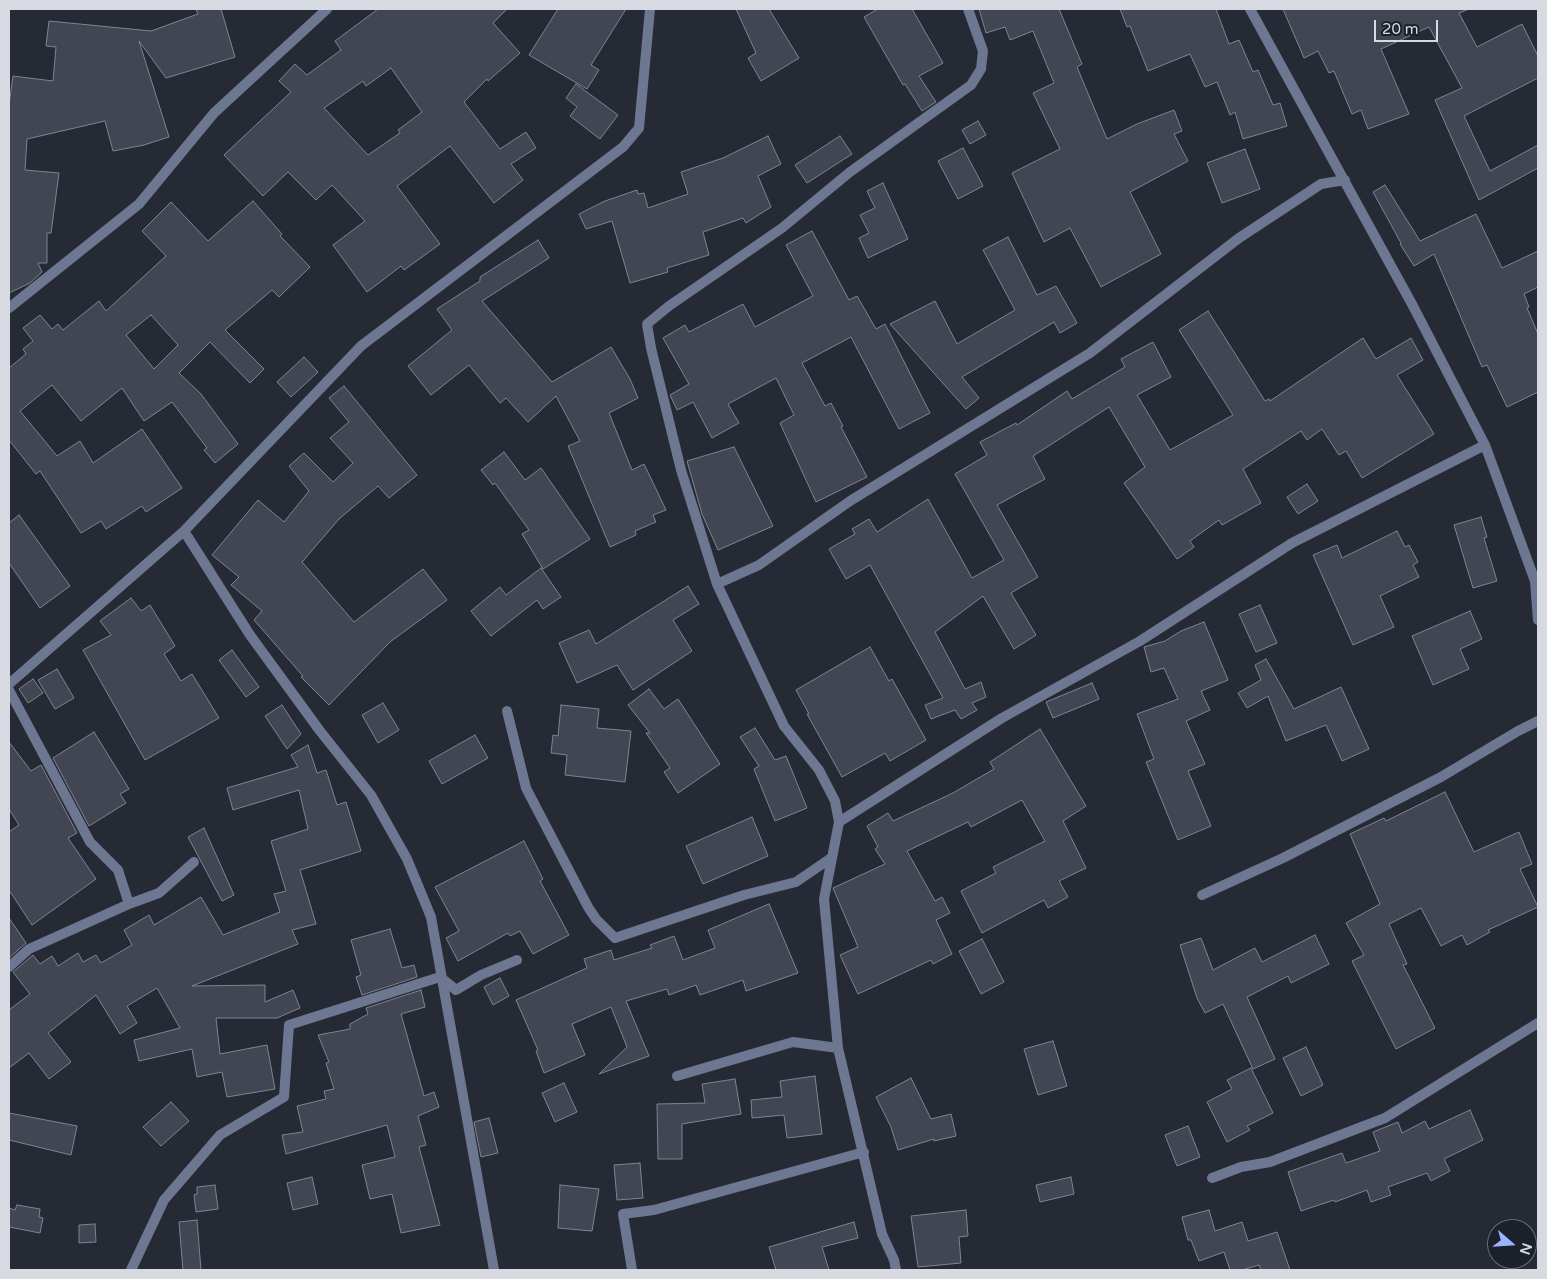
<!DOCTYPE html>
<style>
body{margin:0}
#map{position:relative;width:1547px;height:1279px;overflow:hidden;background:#262a35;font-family:"Varela Round",sans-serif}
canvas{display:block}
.frame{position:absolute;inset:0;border:10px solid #d7dae1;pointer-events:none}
.north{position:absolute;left:1487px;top:1219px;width:50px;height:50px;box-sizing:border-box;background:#1c202b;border:1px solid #676a74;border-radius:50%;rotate:109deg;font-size:14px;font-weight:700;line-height:20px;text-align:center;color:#d7dae1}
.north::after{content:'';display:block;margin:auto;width:18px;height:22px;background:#9cb4fd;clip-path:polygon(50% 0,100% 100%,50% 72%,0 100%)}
.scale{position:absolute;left:1374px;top:20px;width:64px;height:22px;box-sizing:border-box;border:2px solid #d7dae1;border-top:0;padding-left:6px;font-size:15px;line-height:18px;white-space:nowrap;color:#d7dae1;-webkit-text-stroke:4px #1c202b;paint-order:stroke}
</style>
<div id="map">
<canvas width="1547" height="1279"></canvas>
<div class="frame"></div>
<div class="north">N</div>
<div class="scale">20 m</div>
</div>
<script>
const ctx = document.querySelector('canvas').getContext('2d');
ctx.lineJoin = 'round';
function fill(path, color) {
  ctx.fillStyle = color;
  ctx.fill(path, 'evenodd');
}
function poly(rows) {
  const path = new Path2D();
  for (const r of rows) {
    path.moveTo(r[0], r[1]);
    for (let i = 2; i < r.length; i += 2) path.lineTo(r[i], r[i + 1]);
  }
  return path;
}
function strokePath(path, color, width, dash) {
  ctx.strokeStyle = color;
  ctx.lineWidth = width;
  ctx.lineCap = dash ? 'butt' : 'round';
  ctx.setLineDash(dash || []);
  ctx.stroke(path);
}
const building = poly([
 [196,9,221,9,235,57,166,78,139,41,169,137,144,145,113,151,105,121,27,139,25,170,59,173,51,233,47,233,47,263,38,263,42,272,30,283,9,293,9,105,13,76,53,81,56,47,46,46,49,21,151,31,198,14,196,9],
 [378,9,507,9,493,23,520,53,488,81,487,79,464,102,500,149,526,132,536,148,511,164,523,180,494,203,450,146,397,186,440,244,404,270,401,266,367,292,333,245,365,221,332,185,316,200,288,172,263,196,224,155,291,92,279,81,295,64,307,75,341,50,335,41,378,9],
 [391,68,422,112,398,130,400,133,368,155,324,108,363,81,366,86,391,68],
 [558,9,626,9,591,65,599,70,587,89,529,55,558,9],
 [736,9,769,9,799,58,761,81,748,58,756,53,736,9],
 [878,9,912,9,943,63,919,76,936,102,922,111,905,84,903,85,864,17,878,9],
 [979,9,1059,9,1082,64,1077,67,1107,139,1137,124,1174,110,1182,131,1174,134,1188,161,1130,192,1161,254,1101,287,1070,228,1044,242,1012,173,1060,149,1033,93,1054,83,1033,31,1010,40,1005,27,986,33,979,9],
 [1120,9,1216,9,1229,44,1239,40,1253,72,1258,70,1273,105,1280,103,1287,126,1243,139,1235,112,1230,115,1217,82,1205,87,1190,54,1148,71,1130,26,1127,27,1120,9],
 [1283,9,1469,9,1459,13,1477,47,1522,24,1538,56,1538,78,1464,116,1490,171,1538,145,1538,168,1479,200,1435,100,1462,88,1429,27,1381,49,1409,114,1368,129,1361,110,1352,114,1334,71,1329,73,1318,51,1304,58,1283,9],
 [576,84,618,115,600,139,570,116,577,107,566,98,576,84],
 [978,121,986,135,970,144,962,130,978,121],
 [768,136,781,164,758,176,771,207,746,223,743,218,703,232,709,255,667,268,668,272,630,283,612,221,586,229,579,214,605,201,637,190,638,194,644,193,648,208,688,194,681,172,723,158,768,136],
 [840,136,852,154,807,183,795,165,840,136],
 [963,148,983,186,958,199,938,161,963,148],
 [1245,149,1260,189,1222,203,1207,163,1245,149],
 [883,183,908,239,868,258,859,238,869,233,860,215,875,208,867,191,883,183],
 [1385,185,1420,241,1476,214,1502,268,1538,251,1538,287,1524,294,1529,307,1527,308,1538,334,1538,392,1507,407,1487,365,1482,367,1434,254,1414,266,1400,244,1401,243,1373,192,1385,185],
 [253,201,282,234,280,236,310,267,279,297,272,290,225,330,264,369,250,383,210,342,179,373,201,394,238,444,215,463,204,450,207,448,172,402,144,421,122,388,81,421,52,385,20,411,57,456,80,441,93,463,142,429,182,488,146,512,142,506,106,529,101,521,81,533,40,471,36,474,9,440,9,368,26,354,23,349,33,341,23,328,40,315,52,329,58,324,63,330,99,301,106,311,166,256,142,231,171,202,208,241,253,201],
 [151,315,178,345,154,369,126,335,151,315],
 [812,231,849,300,857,296,876,329,885,324,930,413,899,429,851,337,802,363,825,406,831,403,843,426,841,427,867,477,816,502,780,423,794,415,776,378,728,404,739,423,712,438,693,402,677,410,670,395,689,384,663,338,685,325,689,332,743,304,755,327,813,296,786,245,812,231],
 [1008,237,1037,295,1056,286,1077,323,1060,333,1054,322,962,377,979,398,966,409,890,324,935,301,957,344,1015,310,983,250,1008,237],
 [538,240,549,258,482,301,552,382,611,347,630,379,638,398,609,413,632,470,644,464,666,510,653,515,656,522,635,531,636,535,610,547,568,446,580,441,556,396,528,422,506,398,500,403,469,365,431,395,408,366,452,330,437,309,480,281,480,277,538,240],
 [1208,311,1265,401,1269,399,1270,401,1363,338,1376,359,1411,338,1423,360,1397,375,1434,434,1362,478,1346,451,1339,455,1322,429,1307,440,1301,431,1243,469,1261,503,1222,525,1219,520,1190,541,1194,547,1177,559,1124,483,1145,467,1109,407,1033,456,1045,479,997,505,1038,577,1011,593,1036,635,1014,649,983,596,935,632,965,689,981,682,986,697,972,703,977,710,961,719,955,710,931,719,925,705,943,698,870,565,846,579,829,549,855,534,852,529,869,519,877,532,928,499,972,578,1004,560,955,474,987,455,980,442,1016,423,1017,425,1067,391,1072,399,1125,367,1121,359,1153,342,1171,377,1137,395,1170,450,1233,415,1179,330,1208,311],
 [304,357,318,372,291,397,277,382,304,357],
 [344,386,417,475,389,498,378,486,339,519,302,562,354,622,423,569,447,600,390,642,329,705,301,677,303,676,254,620,262,611,231,585,239,577,212,555,258,500,284,522,309,491,289,466,304,453,333,482,353,463,330,438,349,422,329,398,344,386],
 [734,447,773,526,718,550,702,514,687,461,734,447],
 [504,452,525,480,541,468,590,539,543,569,522,534,529,530,495,483,493,485,481,470,504,452],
 [1307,484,1318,501,1298,514,1287,497,1307,484],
 [19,515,70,586,40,608,9,563,9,523,19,515],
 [1481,517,1487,537,1484,538,1497,581,1473,588,1454,525,1481,517],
 [1397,531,1405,547,1409,545,1418,562,1413,565,1419,577,1380,596,1394,627,1353,645,1313,555,1337,545,1342,558,1397,531],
 [541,568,561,597,543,609,537,600,491,636,471,611,500,587,506,595,541,568],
 [688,586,699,604,673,620,692,651,633,690,617,665,577,683,559,643,589,630,596,644,688,586],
 [131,598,141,611,150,605,175,646,164,654,181,681,192,674,219,718,145,760,83,650,111,635,100,621,131,598],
 [1260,605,1277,643,1256,652,1239,614,1260,605],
 [1470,611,1482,639,1460,649,1469,669,1433,685,1412,636,1470,611],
 [1204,622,1228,680,1201,691,1210,710,1186,721,1205,764,1188,771,1211,826,1178,840,1146,762,1154,759,1137,714,1178,699,1164,668,1151,672,1144,647,1165,641,1181,631,1204,622],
 [870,647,889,681,892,679,926,740,890,761,885,753,842,777,807,714,809,714,796,690,870,647],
 [232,650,259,687,246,697,219,660,232,650],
 [1266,659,1294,709,1341,687,1369,749,1342,761,1326,725,1286,741,1268,696,1247,708,1238,693,1261,680,1255,665,1266,659],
 [57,669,74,698,55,709,38,680,57,669],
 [33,679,43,693,28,703,19,689,33,679],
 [1092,683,1099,699,1053,718,1046,702,1092,683],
 [649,689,664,709,678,699,720,764,678,793,664,772,670,768,646,733,650,733,628,705,649,689],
 [383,703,399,730,378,743,362,715,383,703],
 [282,705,301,734,287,749,265,716,282,705],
 [561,705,599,709,597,728,631,731,625,782,565,775,567,755,551,753,553,735,558,736,561,705],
 [755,728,775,760,786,756,807,808,775,821,754,769,759,766,740,737,755,728],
 [1040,729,1086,806,1063,821,1086,868,1059,881,1068,897,1048,908,1044,900,982,933,961,891,996,873,993,867,1045,841,1022,800,971,827,968,822,907,851,935,901,942,897,950,913,936,920,952,954,933,964,931,960,858,994,840,955,858,947,833,888,885,864,875,849,878,847,867,826,888,813,893,821,953,793,994,769,990,762,1040,729],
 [94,732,129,789,120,794,126,803,89,826,53,758,94,732],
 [475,735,488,758,442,784,429,761,475,735],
 [9,742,31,771,41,765,77,833,68,838,96,879,32,925,9,890,9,832,19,825,9,809,9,742],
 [308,745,317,773,326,770,337,805,346,802,361,851,300,870,316,924,292,930,298,944,192,986,265,985,265,1002,293,990,300,1008,277,1018,216,1018,220,1054,267,1045,275,1089,227,1097,222,1072,197,1077,192,1049,139,1061,134,1040,180,1028,157,988,127,1006,137,1023,120,1034,96,995,48,1033,71,1062,49,1079,29,1053,9,1068,9,1010,30,994,13,972,33,955,40,964,52,956,58,966,78,953,83,962,96,955,101,963,132,945,124,930,149,915,154,925,201,897,223,935,280,912,274,894,286,891,271,841,308,829,299,790,233,810,227,788,298,767,291,755,308,745],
 [1445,792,1474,852,1519,832,1532,864,1520,869,1538,907,1488,930,1490,932,1467,945,1462,935,1441,946,1421,908,1389,924,1407,964,1403,965,1435,1028,1396,1049,1352,961,1364,955,1346,923,1380,904,1350,834,1384,818,1386,821,1445,792],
 [752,817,768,856,703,884,686,846,752,817],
 [204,828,234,895,222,901,188,837,204,828],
 [524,841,543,879,540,881,569,935,533,954,520,931,510,936,508,933,458,961,446,938,459,931,435,887,524,841],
 [769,904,798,973,746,991,743,980,700,995,696,985,669,995,667,989,626,1001,649,1056,599,1074,627,1047,611,1007,572,1024,585,1055,544,1073,536,1051,538,1050,516,1000,587,968,584,959,611,950,614,960,652,948,650,945,674,936,683,960,715,948,708,930,769,904],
 [9,918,26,943,9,958,9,918],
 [390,929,402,968,414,965,417,977,362,995,356,977,361,975,351,940,390,929],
 [1315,935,1329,964,1291,983,1288,976,1247,997,1275,1059,1253,1069,1223,1004,1205,1013,1197,998,1180,945,1201,938,1213,970,1255,948,1262,962,1315,935],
 [982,939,1004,982,981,994,959,951,982,939],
 [500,978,509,996,493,1005,484,987,500,978],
 [421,990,425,1007,401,1014,424,1096,434,1092,439,1107,418,1116,426,1145,419,1147,440,1225,401,1233,392,1194,370,1199,362,1165,395,1157,387,1125,286,1154,282,1135,303,1132,297,1106,326,1099,324,1091,334,1089,326,1063,329,1062,318,1035,350,1029,350,1024,368,1014,366,1008,421,990],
 [1053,1041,1067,1086,1038,1095,1024,1049,1053,1041],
 [1306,1047,1323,1085,1301,1096,1283,1058,1306,1047],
 [1251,1068,1273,1113,1247,1126,1250,1130,1227,1142,1207,1102,1232,1089,1227,1080,1251,1068],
 [815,1076,822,1134,787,1138,784,1115,752,1118,751,1100,782,1097,780,1081,815,1076],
 [911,1078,931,1119,951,1114,956,1136,934,1141,934,1139,898,1150,891,1127,876,1097,911,1078],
 [735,1079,741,1114,682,1124,682,1159,658,1159,657,1104,705,1103,702,1084,735,1079],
 [564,1083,577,1112,555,1122,542,1093,564,1083],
 [171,1102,189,1121,161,1146,143,1127,171,1102],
 [1470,1110,1483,1140,1444,1159,1450,1171,1431,1181,1427,1173,1388,1187,1391,1195,1371,1202,1367,1190,1335,1202,1334,1200,1301,1211,1288,1172,1342,1153,1346,1163,1380,1151,1373,1132,1398,1122,1402,1133,1425,1121,1429,1129,1470,1110],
 [9,1113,77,1126,71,1155,9,1140,9,1113],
 [489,1118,498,1153,481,1157,474,1122,489,1118],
 [1188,1126,1200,1157,1177,1166,1165,1135,1188,1126],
 [640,1163,643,1198,617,1200,614,1165,640,1163],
 [312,1177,318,1204,293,1210,287,1183,312,1177],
 [1071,1177,1074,1194,1040,1202,1036,1185,1071,1177],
 [215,1185,218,1209,196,1212,194,1195,197,1194,197,1187,215,1185],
 [560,1185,599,1189,592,1231,558,1228,560,1185],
 [17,1205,40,1209,39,1217,43,1218,40,1233,9,1227,9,1208,15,1210,17,1205],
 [966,1210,968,1236,959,1237,961,1263,918,1267,911,1216,966,1210],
 [1209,1210,1215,1231,1242,1222,1248,1241,1277,1232,1290,1270,1261,1270,1259,1265,1242,1270,1230,1270,1224,1252,1199,1261,1191,1240,1188,1240,1182,1217,1209,1210],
 [197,1220,201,1270,183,1270,179,1222,197,1220],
 [854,1222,858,1238,822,1247,829,1270,776,1270,769,1247,854,1222],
 [95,1224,96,1242,79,1243,79,1225,95,1224]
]);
fill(building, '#424652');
strokePath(building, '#7f8492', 1);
strokePath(poly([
 [1250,9,1413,306,1485,445,1535,581,1538,620],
 [9,308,139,204,214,113,327,9],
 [184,531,250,635,320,731,371,795,407,859,431,917,494,1270],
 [717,584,759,565,850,501,1090,353,1239,238,1321,184,1345,180],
 [9,684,184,531,361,346,623,147,639,128,650,9],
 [9,690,90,842,118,870,129,904,159,893,194,862],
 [507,711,526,788,588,907,596,919,615,938,744,895,796,882,831,858],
 [839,822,1002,718,1140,641,1292,543,1485,445],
 [1202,895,1283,858,1441,777,1518,731,1538,721],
 [9,967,29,949,129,904],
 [677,1076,793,1042,838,1048],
 [1212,1178,1241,1167,1270,1162,1385,1118,1538,1023],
 [131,1270,164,1200,220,1135,284,1097,289,1025,440,977,456,990,481,975,517,960],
 [632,1270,623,1214,654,1210,864,1152],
 [896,1270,894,1260,882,1234,838,1048,824,899,839,822,835,801,819,770,784,726,717,584,681,470,651,348,647,324,669,306,782,228,850,172,971,85,981,69,983,51,968,9]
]), '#6e7791', 10);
</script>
